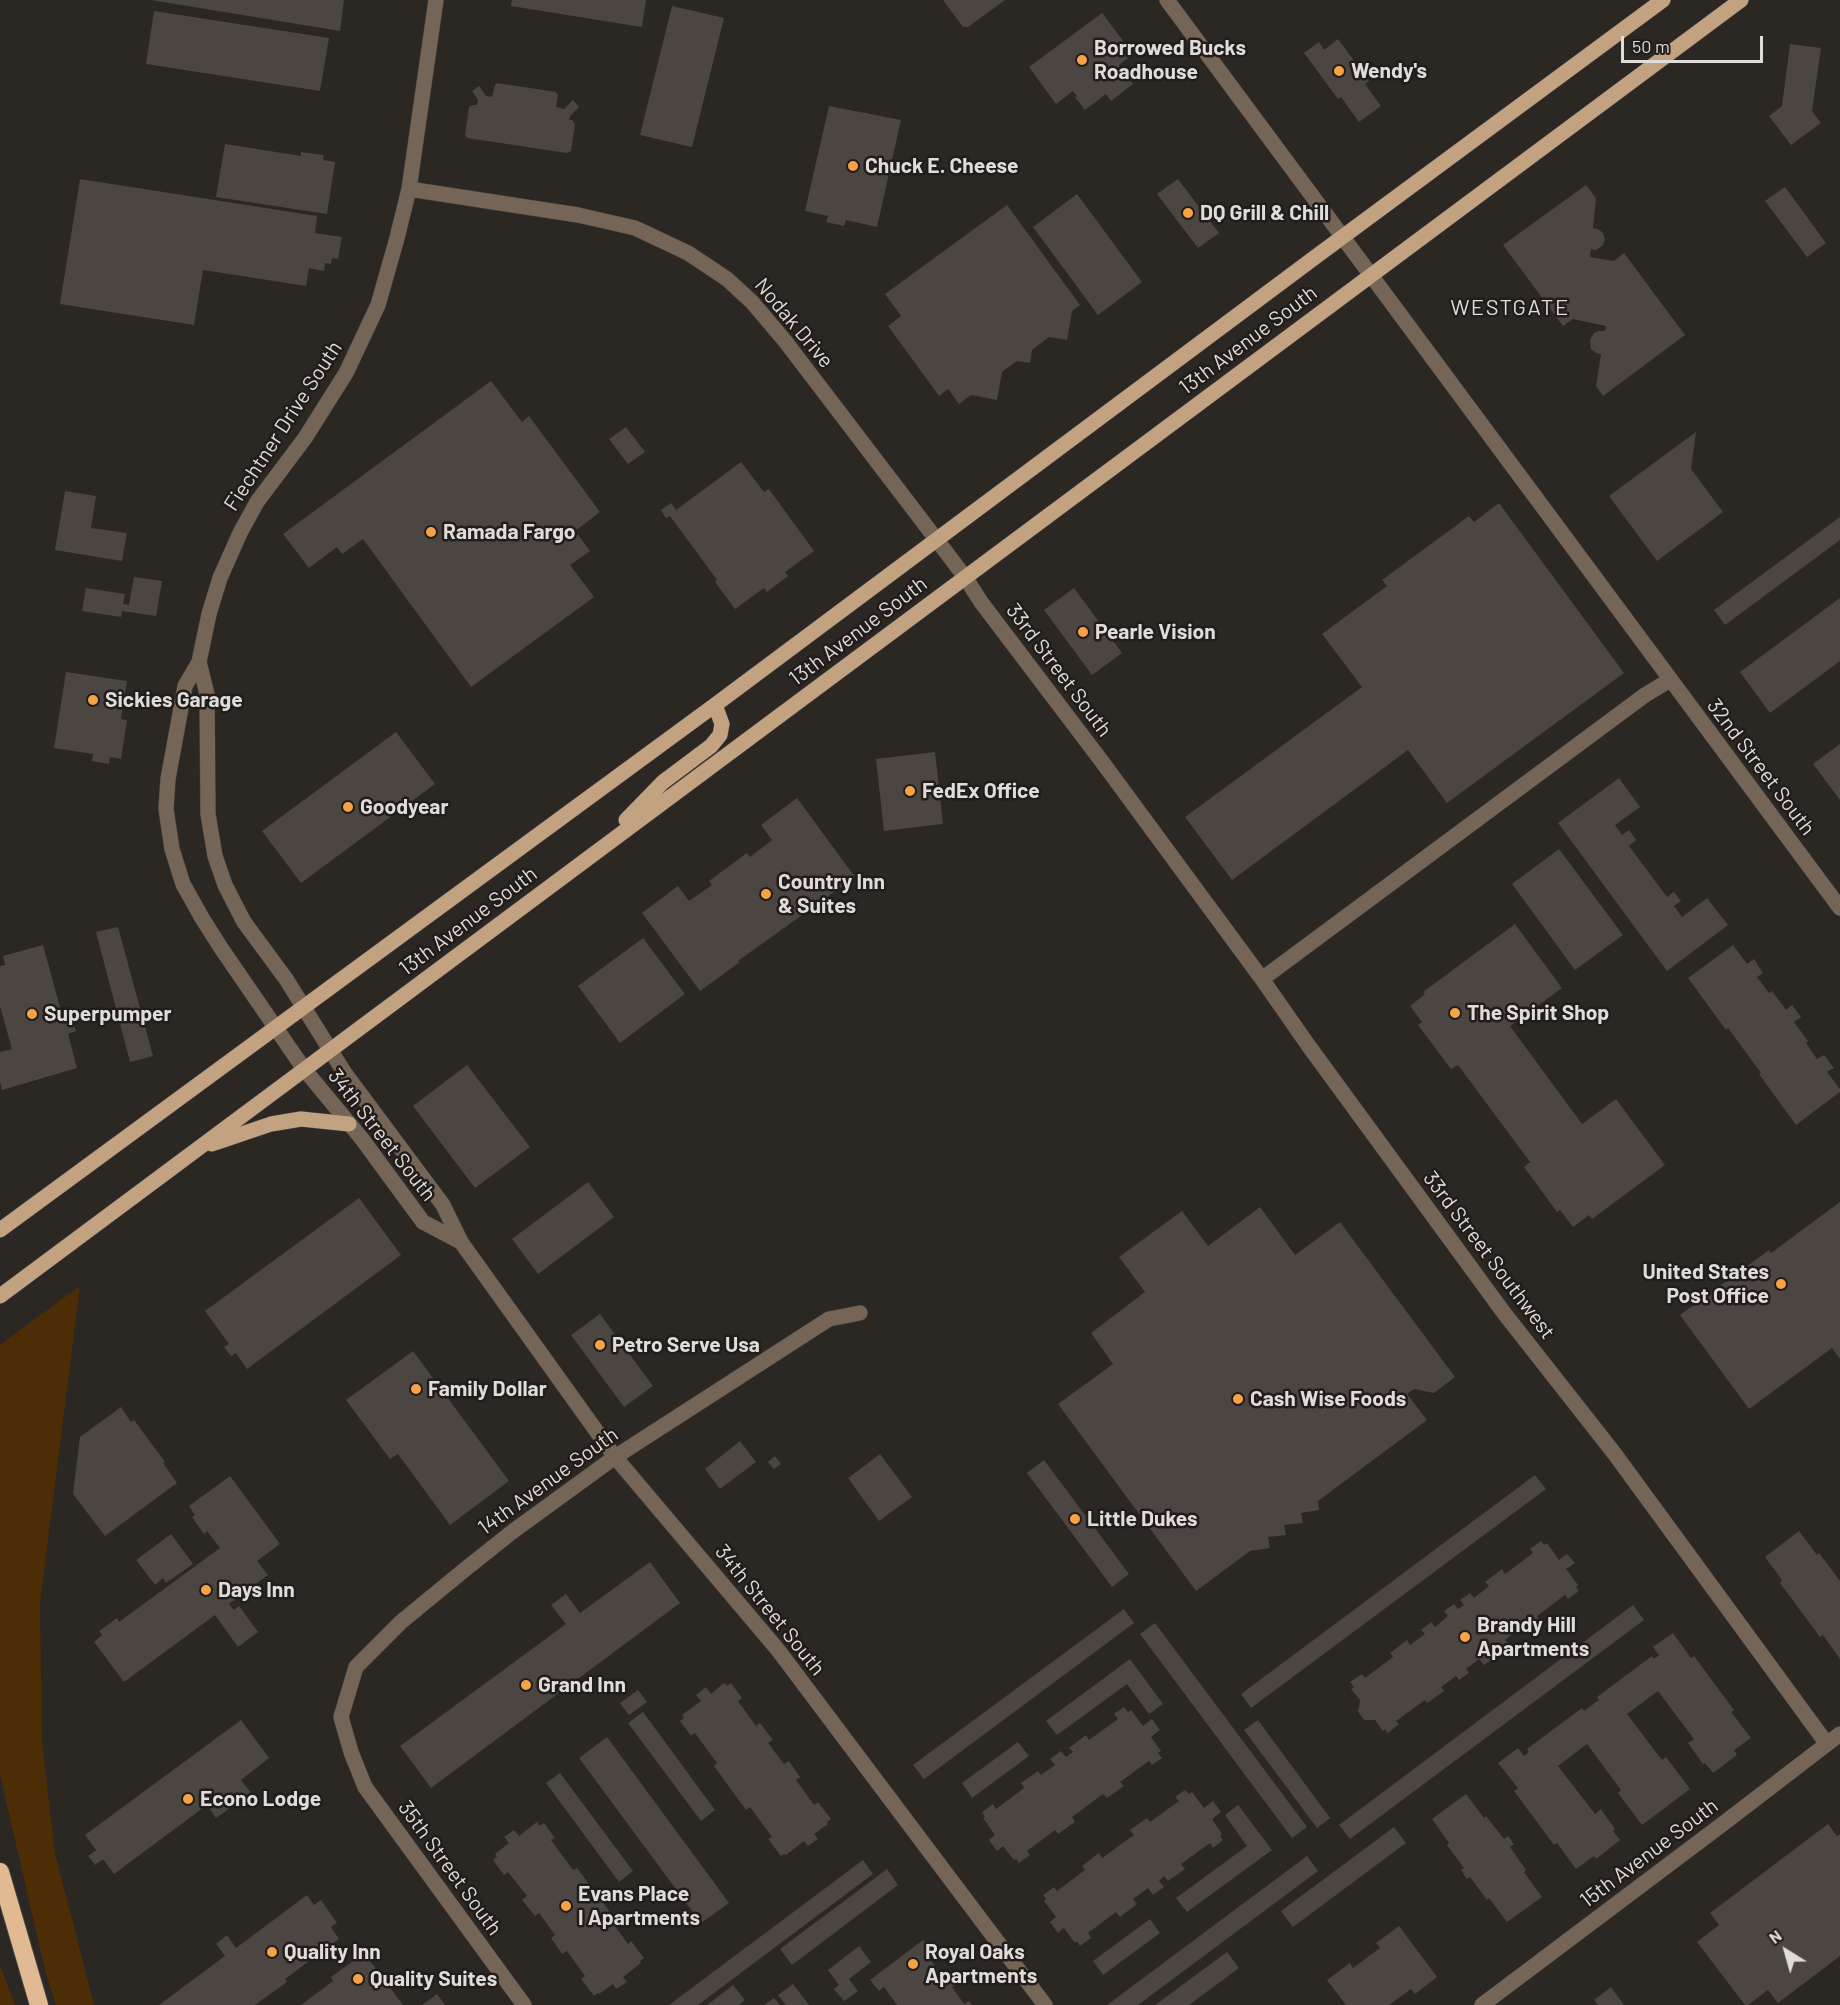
<!DOCTYPE html>
<style>
body{margin:0}
#map{position:relative;width:1840px;height:2005px;overflow:hidden;background:#2b2723;font-family:Barlow,sans-serif}
canvas{display:block}
.north{position:absolute;left:1756px;top:1921px;width:60px;height:60px;-webkit-text-stroke:4px #221d1a;paint-order:stroke;rotate:323deg;font-size:16px;font-weight:700;line-height:24px;text-align:center;color:#dfdcd9}
.north::after{content:'';display:block;margin:auto;width:21px;height:27px;background:#dfdcd9;clip-path:polygon(50% 0,100% 100%,50% 72%,0 100%)}
.scale{position:absolute;left:1621px;top:36px;width:142px;height:27px;box-sizing:border-box;border:3px solid #dfdcd9;border-top:0;padding-left:8px;font-size:18px;line-height:21px;white-space:nowrap;color:#dfdcd9;-webkit-text-stroke:4px #221d1a;paint-order:stroke}
</style>
<div id="map">
<canvas width="1840" height="2005"></canvas>
<div class="north">N</div>
<div class="scale">50 m</div>
</div>
<script>
const ctx = document.querySelector('canvas').getContext('2d');
ctx.lineJoin = 'round';
function fill(path, color) {
  ctx.fillStyle = color;
  ctx.fill(path, 'evenodd');
}
function poly(rows) {
  const path = new Path2D();
  for (const r of rows) {
    path.moveTo(r[0], r[1]);
    for (let i = 2; i < r.length; i += 2) path.lineTo(r[i], r[i + 1]);
  }
  return path;
}
function strokePath(path, color, width, dash) {
  ctx.strokeStyle = color;
  ctx.lineWidth = width;
  ctx.lineCap = dash ? 'butt' : 'round';
  ctx.setLineDash(dash || []);
  ctx.stroke(path);
}
function drawText(font, color, halo, rows, align = 'center') {
  ctx.font = font + ' Barlow,sans-serif';
  ctx.lineWidth = 5;
  ctx.setLineDash([]);
  ctx.textBaseline = 'middle';
  ctx.strokeStyle = halo;
  ctx.fillStyle = color;
  for (const [text, x, y, turn = 0] of rows) {
    ctx.save();
    ctx.translate(x, y);
    ctx.rotate((+turn || 0) * Math.PI / 180);
    ctx.textAlign = isNaN(turn) ? turn : align;
    if (halo) ctx.strokeText(text, 0, 0);
    ctx.fillText(text, 0, 0);
    ctx.restore();
  }
}
fill(poly([
 [80,1286,40,1603,42,1742,55,1853,94,2005,56,2005,45,1970,0,1775,0,1345],
 [0,1965,15,2005,0,2005]
]), '#4c2d06');
fill(poly([
 [151,0,344,0,340,31],
 [512,0,646,0,642,27,511,6],
 [943,0,1005,0,968,27,963,27],
 [672,6,724,18,692,147,640,135],
 [154,11,329,38,320,91,146,64],
 [1102,13,1133,54,1119,65,1133,84,1111,101,1106,94,1085,110,1075,97,1077,96,1073,91,1056,104,1029,67],
 [1338,39,1369,81,1365,84,1381,106,1359,122,1341,97,1338,99,1304,53,1319,42,1324,50],
 [1790,44,1821,48,1812,111,1821,123,1791,145,1769,116,1782,106],
 [497,83,556,92,558,95,556,107,564,109,573,100,579,107,570,116,569,120,572,120,575,124,571,151,567,153,467,138,465,135,469,107,473,105,477,105,478,100,472,91,479,86,486,96,492,97,495,85],
 [829,106,901,120,877,227,846,220,844,226,826,222,828,216,805,211],
 [225,144,301,156,301,152,324,155,323,160,335,162,327,214,216,197],
 [80,179,317,216,315,233,342,237,338,259,332,258,331,264,325,263,324,271,309,268,306,286,203,270,194,325,60,304],
 [1178,179,1219,233,1198,248,1157,194],
 [1586,185,1596,198,1593,228,1598,229,1603,233,1605,240,1602,246,1596,250,1591,249,1590,257,1614,261,1624,253,1685,335,1603,396,1596,386,1601,354,1596,353,1591,349,1590,340,1594,333,1599,331,1605,331,1606,326,1573,319,1563,326,1503,245],
 [1785,187,1826,243,1807,257,1765,201],
 [1077,194,1142,282,1098,315,1033,227],
 [1007,205,1080,305,1072,311,1067,340,1049,337,1032,350,1030,363,1017,361,1002,372,997,400,971,395,959,404,948,389,939,396,888,326,901,316,885,294],
 [491,381,522,422,529,416,600,512,575,531,590,551,570,565,594,597,471,687,363,539,342,554,337,547,309,568,283,534],
 [626,427,645,452,628,464,609,439],
 [1696,432,1691,469,1723,512,1657,561,1609,496],
 [741,462,764,492,769,489,814,551,785,572,788,576,767,592,764,588,735,609,715,582,717,580,670,516,666,518,661,510,671,503,676,510],
 [65,491,96,496,91,528,127,533,122,561,55,550],
 [1499,503,1624,673,1447,803,1408,750,1232,880,1185,817,1362,687,1322,634,1387,586,1382,580,1469,516,1474,522],
 [1840,517,1840,540,1725,625,1714,610],
 [134,577,162,581,156,616,122,611,121,617,82,611,86,588,125,594,123,604,129,605],
 [1074,588,1122,653,1092,675,1044,610],
 [1840,598,1840,661,1770,713,1740,672],
 [66,672,127,681,121,719,127,720,121,759,110,757,109,764,92,761,93,754,54,748],
 [396,732,435,784,301,883,262,831],
 [1840,744,1840,800,1813,764],
 [935,752,943,824,884,831,876,759],
 [1619,778,1640,807,1615,825,1622,835,1629,830,1636,840,1629,846,1667,897,1674,892,1681,901,1674,906,1682,917,1707,898,1728,925,1667,971,1558,823],
 [797,798,855,877,738,961,740,962,700,991,642,913,678,886,689,901,712,885,709,881,747,853,750,857,772,840,761,825],
 [1559,849,1623,935,1575,970,1512,884],
 [1515,924,1562,988,1510,1026,1582,1124,1616,1099,1665,1165,1592,1219,1589,1215,1573,1227,1560,1210,1557,1212,1524,1167,1530,1162,1458,1065,1451,1069,1418,1025,1422,1022,1410,1006,1425,994,1423,992],
 [118,927,153,1056,130,1062,96,932],
 [643,938,685,994,620,1043,578,986],
 [43,945,63,1018,71,1016,76,1031,68,1034,77,1068,2,1090,0,1082,0,1052,12,1049,0,1006,0,966,5,965,3,956],
 [1733,945,1747,964,1754,959,1763,973,1757,977,1769,993,1772,991,1786,1010,1792,1005,1801,1017,1794,1022,1808,1041,1806,1043,1817,1059,1824,1055,1834,1068,1827,1072,1840,1089,1840,1092,1796,1125,1759,1074,1761,1073,1728,1028,1726,1030,1688,978],
 [467,1065,530,1147,475,1188,413,1106],
 [588,1182,614,1217,538,1274,512,1239],
 [359,1198,401,1255,247,1369,236,1353,231,1356,224,1347,229,1344,205,1311],
 [1840,1202,1840,1359,1832,1348,1749,1409,1680,1315,1769,1250,1771,1253],
 [1260,1207,1295,1255,1340,1222,1455,1377,1434,1393,1414,1389,1407,1394,1427,1420,1318,1501,1319,1510,1301,1513,1303,1523,1284,1525,1286,1535,1268,1537,1270,1548,1250,1551,1196,1591,1058,1404,1113,1364,1091,1333,1145,1292,1119,1257,1182,1211,1208,1246],
 [600,1314,653,1386,624,1407,571,1335],
 [413,1351,509,1481,450,1525,398,1454,390,1459,346,1400],
 [121,1407,131,1422,134,1420,165,1462,163,1463,177,1483,105,1536,73,1494,80,1437],
 [740,1441,756,1462,720,1489,705,1469],
 [880,1454,912,1497,879,1521,848,1478],
 [775,1456,781,1464,774,1469,768,1462],
 [1044,1460,1129,1574,1112,1587,1027,1473],
 [1535,1475,1546,1489,1251,1708,1241,1694],
 [230,1476,280,1544,257,1561,268,1575,229,1604,234,1610,239,1606,258,1632,238,1647,215,1615,124,1682,94,1642,102,1635,99,1631,117,1618,119,1622,220,1548,207,1531,204,1534,192,1517,195,1515,189,1506],
 [1799,1531,1817,1555,1819,1553,1840,1581,1840,1659,1823,1635,1820,1637,1780,1583,1782,1580,1765,1557],
 [171,1534,193,1564,166,1583,163,1578,155,1585,136,1560],
 [1541,1541,1544,1545,1547,1543,1559,1560,1567,1554,1575,1563,1566,1569,1578,1585,1576,1587,1579,1591,1568,1599,1565,1595,1537,1616,1539,1620,1523,1632,1520,1628,1505,1640,1508,1643,1498,1651,1495,1647,1489,1651,1494,1658,1484,1665,1479,1659,1466,1669,1469,1673,1459,1680,1456,1676,1441,1687,1444,1691,1427,1703,1425,1700,1396,1721,1399,1724,1388,1733,1385,1729,1383,1731,1375,1720,1364,1720,1357,1710,1359,1709,1360,1700,1351,1689,1354,1687,1350,1682,1362,1674,1365,1678,1393,1657,1390,1653,1407,1640,1410,1645,1425,1634,1421,1630,1431,1622,1435,1627,1448,1616,1444,1611,1454,1604,1458,1609,1464,1605,1460,1600,1470,1593,1474,1598,1489,1586,1485,1582,1502,1569,1505,1574,1533,1553,1530,1549],
 [650,1562,680,1603,431,1788,400,1746,566,1624,551,1605,566,1594,580,1613],
 [1633,1605,1644,1620,1350,1839,1339,1825],
 [1124,1609,1134,1623,924,1779,913,1765],
 [1155,1623,1307,1827,1292,1838,1140,1634],
 [1673,1633,1691,1658,1694,1656,1734,1710,1731,1712,1751,1738,1734,1750,1737,1755,1713,1773,1705,1763,1703,1764,1688,1743,1694,1739,1658,1691,1627,1714,1662,1760,1666,1757,1690,1789,1642,1825,1618,1793,1621,1790,1587,1744,1558,1766,1595,1814,1601,1809,1615,1829,1613,1831,1620,1840,1596,1859,1594,1856,1576,1869,1557,1843,1554,1845,1514,1791,1518,1788,1498,1763,1518,1748,1524,1756,1529,1752,1527,1749,1582,1708,1584,1711,1599,1700,1597,1697,1652,1656,1654,1659,1659,1655,1653,1647],
 [1130,1659,1163,1704,1149,1714,1127,1684,1057,1735,1046,1721],
 [724,1683,727,1686,731,1683,742,1698,738,1701,756,1726,760,1723,773,1740,768,1743,784,1764,789,1761,800,1777,796,1780,814,1805,818,1802,831,1819,827,1822,828,1824,814,1834,818,1839,808,1846,804,1841,786,1855,784,1854,781,1856,768,1839,772,1837,750,1807,746,1810,714,1766,717,1763,695,1733,691,1736,680,1721,684,1718,682,1715,701,1701,696,1695,706,1687,711,1694],
 [638,1690,647,1702,629,1715,620,1703],
 [1124,1707,1128,1712,1131,1710,1143,1726,1152,1719,1160,1730,1151,1737,1161,1751,1158,1753,1162,1758,1152,1765,1149,1761,1120,1782,1124,1786,1107,1798,1103,1794,1072,1817,1075,1822,1058,1834,1055,1830,1027,1851,1030,1855,1019,1863,1016,1859,1014,1860,1003,1846,997,1851,989,1840,995,1835,983,1818,985,1817,982,1812,993,1804,996,1809,1024,1788,1021,1783,1038,1771,1041,1775,1055,1765,1050,1759,1061,1751,1066,1757,1073,1752,1069,1748,1086,1735,1089,1740,1118,1719,1114,1714],
 [643,1712,715,1810,701,1821,628,1723],
 [241,1720,269,1758,241,1780,251,1793,216,1818,207,1805,114,1874,103,1859,95,1865,88,1856,96,1850,85,1835],
 [1258,1720,1330,1818,1317,1828,1244,1730],
 [607,1737,729,1903,701,1923,579,1758],
 [1018,1742,1029,1756,972,1798,962,1783],
 [560,1773,633,1871,619,1882,546,1783],
 [1185,1790,1189,1794,1192,1792,1204,1808,1213,1801,1221,1812,1212,1819,1222,1834,1220,1836,1223,1840,1213,1848,1210,1843,1181,1864,1185,1869,1168,1881,1164,1876,1159,1881,1164,1887,1153,1895,1148,1888,1133,1899,1137,1904,1120,1917,1116,1912,1088,1933,1091,1938,1080,1946,1077,1941,1075,1943,1064,1928,1058,1933,1050,1922,1056,1917,1044,1901,1046,1899,1043,1895,1054,1887,1057,1891,1085,1870,1082,1866,1099,1853,1102,1858,1134,1835,1130,1830,1147,1818,1150,1822,1179,1801,1175,1797],
 [1466,1794,1484,1818,1486,1816,1504,1839,1508,1836,1514,1844,1510,1847,1526,1870,1524,1872,1542,1897,1507,1922,1489,1898,1487,1900,1470,1877,1467,1879,1461,1870,1464,1868,1447,1845,1449,1843,1432,1819],
 [1238,1805,1272,1850,1187,1912,1176,1898,1247,1846,1225,1815],
 [537,1822,540,1826,544,1823,555,1838,551,1840,573,1870,577,1868,610,1912,606,1914,628,1944,631,1941,644,1958,640,1961,641,1963,623,1977,627,1982,616,1989,613,1984,599,1994,598,1993,594,1996,581,1979,585,1976,567,1951,562,1954,551,1938,555,1935,539,1913,535,1916,522,1900,527,1896,508,1872,504,1875,493,1860,497,1857,495,1854,509,1843,504,1837,514,1830,519,1836],
 [1828,1824,1837,1836,1840,1834,1840,1956,1778,2003,1768,1990,1748,2005,1745,2005,1697,1942,1719,1925,1710,1913],
 [1394,1827,1406,1843,1293,1927,1281,1911],
 [1307,1856,1318,1871,1138,2005,1107,2005],
 [863,1860,873,1874,698,2005,669,2005],
 [887,1869,898,1885,792,1965,780,1949],
 [307,1895,314,1905,321,1900,337,1923,331,1927,339,1939,285,1979,287,1982,255,2005,159,2005,225,1956,216,1944,227,1935,236,1948],
 [1150,1919,1160,1933,1103,1975,1093,1961],
 [1399,1926,1437,1977,1415,1994,1411,1989,1389,2005,1346,2005,1327,1980,1350,1963,1353,1968,1380,1948,1376,1943],
 [923,1940,932,1951,927,1955,943,1977,948,1973,956,1984,952,1987,964,2004,969,2001,972,2005,897,2005,884,1987,879,1991,870,1980],
 [859,1946,871,1962,849,1979,858,1991,844,2001,834,1989,839,1985,828,1970],
 [1227,1952,1239,1968,1189,2005,1155,2005],
 [364,1953,403,2005,301,2005,333,1981,331,1977],
 [793,1984,809,2005,786,2005,778,1995],
 [733,1985,745,2000,739,2005,707,2005],
 [1611,1987,1624,2005,1598,2005,1594,2000],
 [437,1994,445,2005,422,2005],
 [774,1998,780,2005,764,2005]
]), '#4b4642');
const minor = poly([
 [436,0,409,189,397,238,378,305,346,373,305,438,257,502,240,533,220,578,209,614,199,662,185,686,168,779,166,809,172,849,183,884,202,918,221,948,304,1069,362,1139,423,1222,461,1242],
 [1167,0,1840,908],
 [409,189,578,215,635,228,688,253,727,279,752,302,785,341,965,577,981,602,1103,763,1262,979,1308,1045,1504,1313,1614,1453,1827,1744],
 [199,662,207,694,208,814,215,856,225,885,244,922,286,979,344,1072,443,1205,461,1242,615,1457,778,1650,1045,2005],
 [1262,979,1645,695,1670,680],
 [524,2005,365,1787,351,1752,341,1717,356,1667,401,1622,463,1571,512,1532,615,1457,829,1319,860,1313],
 [1482,2005,1724,1823,1840,1734]
]);
const major = poly([
 [626,820,663,782,711,746,720,735,722,724,715,705],
 [212,1144,271,1124,301,1119,349,1124],
 [0,1230,715,705,1314,258,1663,0],
 [0,1296,1741,0]
]);
const highway = poly([
 [0,1872,39,2005]
]);
strokePath(minor, '#484440', 16);
strokePath(major, '#484440', 16);
strokePath(highway, '#484440', 20);
strokePath(minor, '#756556', 15);
strokePath(major, '#c3a282', 15);
strokePath(highway, '#e1ba94', 18);
for (const [x, y, r, color] of [
 [1082,60,6,"#f5a346"],
 [1339,71,6,"#f5a346"],
 [853,166,6,"#f5a346"],
 [1188,213,6,"#f5a346"],
 [431,532,6,"#f5a346"],
 [1083,632,6,"#f5a346"],
 [93,700,6,"#f5a346"],
 [910,791,6,"#f5a346"],
 [348,807,6,"#f5a346"],
 [766,894,6,"#f5a346"],
 [1455,1013,6,"#f5a346"],
 [32,1014,6,"#f5a346"],
 [1781,1284,6,"#f5a346"],
 [600,1345,6,"#f5a346"],
 [416,1389,6,"#f5a346"],
 [1238,1399,6,"#f5a346"],
 [1075,1519,6,"#f5a346"],
 [206,1590,6,"#f5a346"],
 [1465,1637,6,"#f5a346"],
 [526,1685,6,"#f5a346"],
 [188,1799,6,"#f5a346"],
 [566,1906,6,"#f5a346"],
 [272,1952,6,"#f5a346"],
 [913,1964,6,"#f5a346"],
 [358,1979,6,"#f5a346"]
]) {
  const dot = new Path2D();
  dot.arc(x, y, r, 0, 2 * Math.PI);
  ctx.fillStyle = color;
  ctx.fill(dot);
  strokePath(dot, '#221d1a', 2);
}
drawText('bold 21px', '#dfdcd9', '#221d1a', [
 ["Borrowed Bucks",1094,48],
 ["Roadhouse",1094,72],
 ["Wendy's",1351,71],
 ["Chuck E. Cheese",865,166],
 ["DQ Grill & Chill",1200,213],
 ["Ramada Fargo",443,532],
 ["Pearle Vision",1095,632],
 ["Sickies Garage",105,700],
 ["FedEx Office",922,791],
 ["Goodyear",360,807],
 ["Country Inn",778,882],
 ["& Suites",778,906],
 ["The Spirit Shop",1467,1013],
 ["Superpumper",44,1014],
 ["United States",1769,1272,"right"],
 ["Post Office",1769,1296,"right"],
 ["Petro Serve Usa",612,1345],
 ["Family Dollar",428,1389],
 ["Cash Wise Foods",1250,1399],
 ["Little Dukes",1087,1519],
 ["Days Inn",218,1590],
 ["Brandy Hill",1477,1625],
 ["Apartments",1477,1649],
 ["Grand Inn",538,1685],
 ["Econo Lodge",200,1799],
 ["Evans Place",578,1894],
 ["I Apartments",578,1918],
 ["Quality Inn",284,1952],
 ["Royal Oaks",925,1952],
 ["Apartments",925,1976],
 ["Quality Suites",370,1979]
], 'left');
drawText('21px', '#dfdcd9', '#221d1a', [
 ["Nodak Drive",794,323,50],
 ["13th Avenue South",1248,340,-37],
 ["Fiechtner Drive South",283,426,-57],
 ["13th Avenue South",858,631,-37],
 ["33rd Street South",1059,670,53],
 ["32nd Street South",1761,767,53],
 ["13th Avenue South",468,921,-37],
 ["34th Street South",382,1135,52],
 ["33rd Street Southwest",1489,1255,53],
 ["14th Avenue South",548,1481,-36],
 ["34th Street South",770,1610,51],
 ["15th Avenue South",1649,1853,-37],
 ["35th Street South",450,1868,54]
]);
ctx.letterSpacing = '1.5px';
drawText('22px', '#dfdcd9', '#221d1a', [
 ["WESTGATE",1510,308]
]);
ctx.letterSpacing = '0px';
</script>
